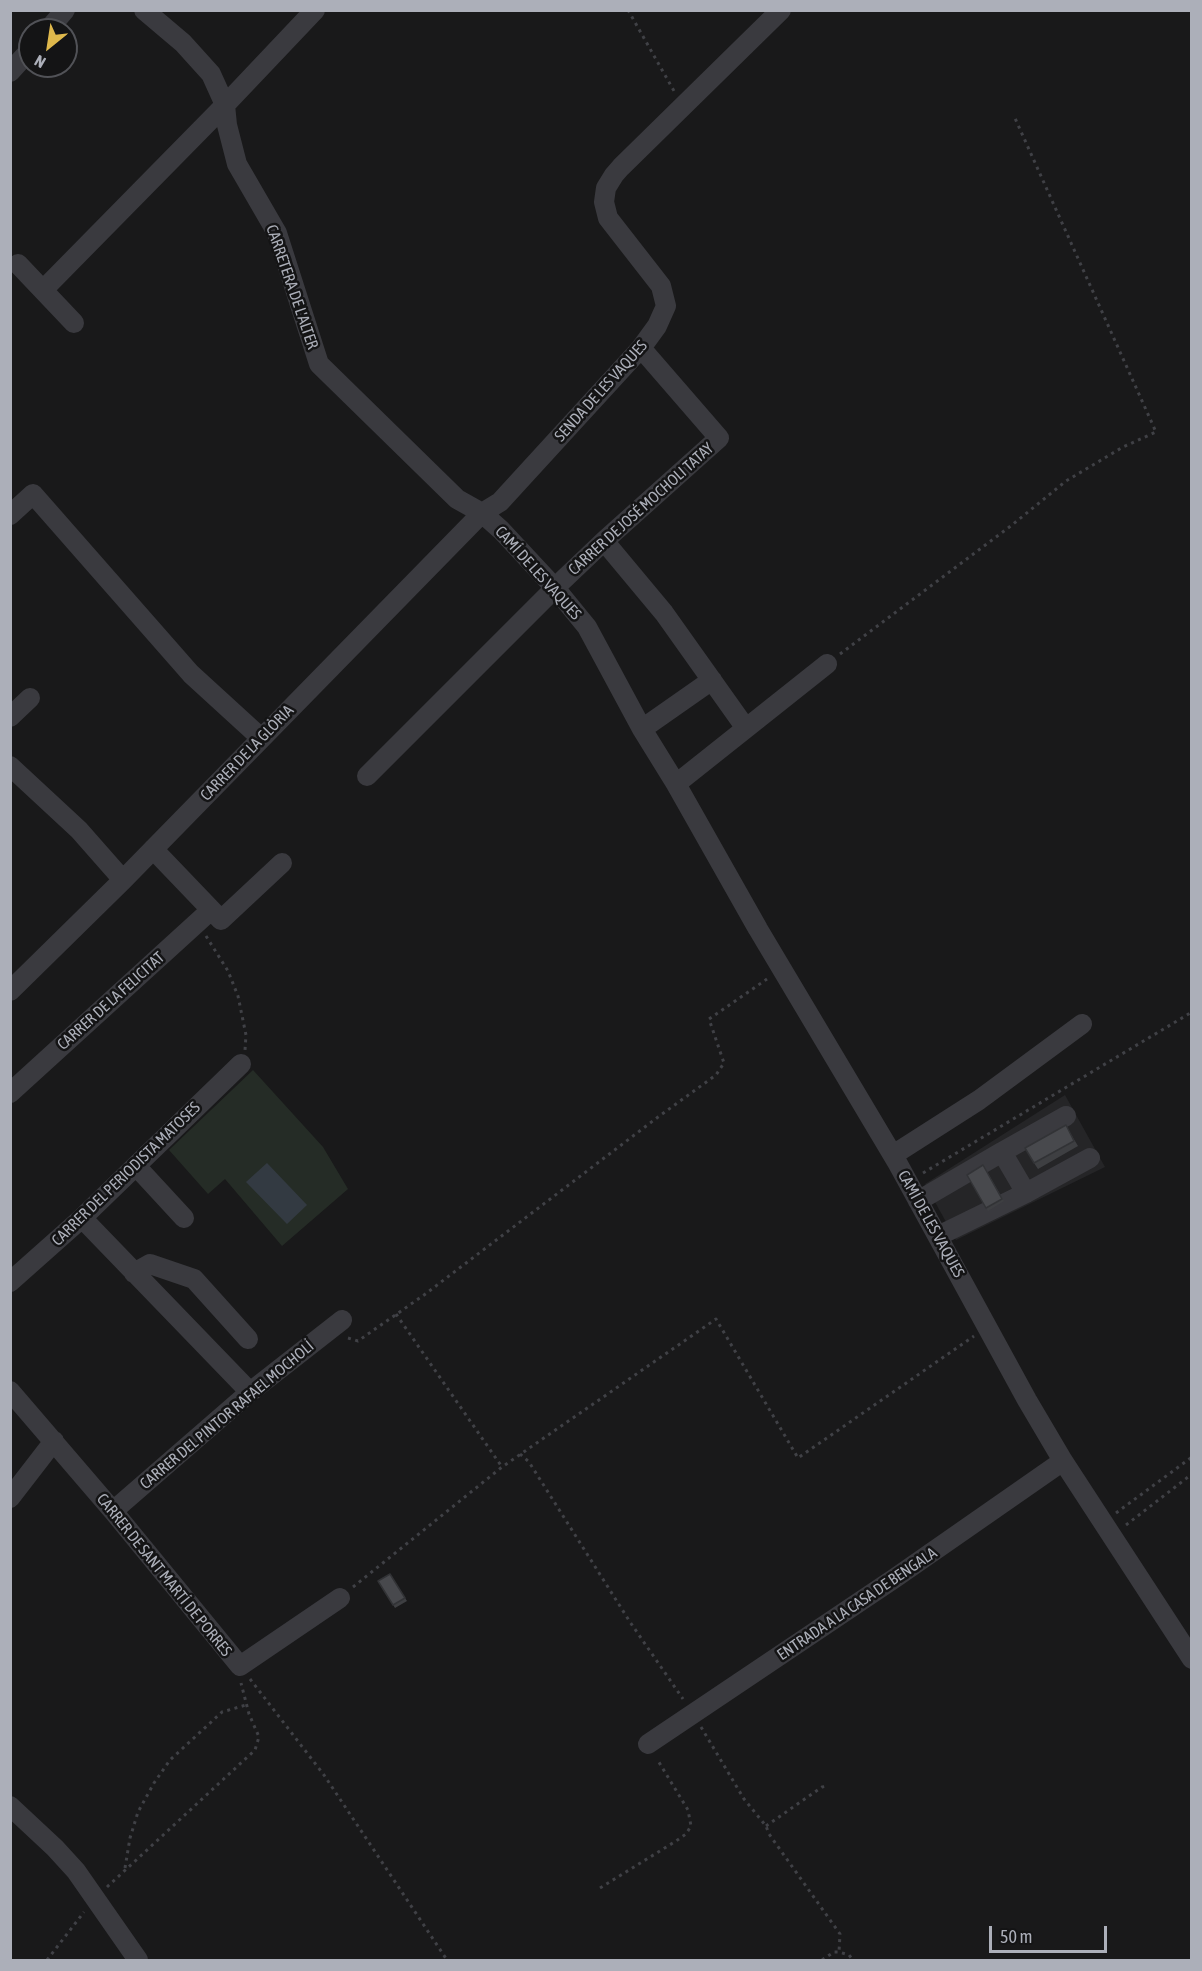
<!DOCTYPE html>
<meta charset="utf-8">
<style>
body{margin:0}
#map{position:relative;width:1202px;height:1971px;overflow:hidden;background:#19191a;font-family:"Asap Condensed",sans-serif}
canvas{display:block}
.frame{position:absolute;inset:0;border:12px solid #acafb9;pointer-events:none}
.north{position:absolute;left:18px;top:18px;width:60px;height:60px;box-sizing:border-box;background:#141415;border:2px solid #515257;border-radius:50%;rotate:210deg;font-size:16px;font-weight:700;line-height:24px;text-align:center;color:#acafb9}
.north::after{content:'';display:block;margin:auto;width:21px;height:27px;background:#dfb84c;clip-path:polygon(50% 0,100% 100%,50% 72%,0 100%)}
.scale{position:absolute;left:989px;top:1926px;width:118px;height:27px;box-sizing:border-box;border:3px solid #acafb9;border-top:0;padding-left:8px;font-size:18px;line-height:21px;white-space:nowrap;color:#acafb9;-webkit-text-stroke:4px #141415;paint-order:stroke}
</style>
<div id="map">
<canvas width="1202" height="1971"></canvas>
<div class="frame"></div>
<div class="north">N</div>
<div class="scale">50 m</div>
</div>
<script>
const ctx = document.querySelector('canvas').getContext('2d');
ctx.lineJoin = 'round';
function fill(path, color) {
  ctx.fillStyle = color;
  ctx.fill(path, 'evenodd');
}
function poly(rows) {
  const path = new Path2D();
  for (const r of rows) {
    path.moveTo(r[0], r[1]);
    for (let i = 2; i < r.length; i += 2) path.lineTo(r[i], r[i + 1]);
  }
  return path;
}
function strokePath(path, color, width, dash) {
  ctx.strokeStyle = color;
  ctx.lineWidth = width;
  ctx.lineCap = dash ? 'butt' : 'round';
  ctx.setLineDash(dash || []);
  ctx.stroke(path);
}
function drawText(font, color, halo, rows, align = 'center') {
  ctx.font = font + ' "Asap Condensed",sans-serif';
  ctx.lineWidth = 5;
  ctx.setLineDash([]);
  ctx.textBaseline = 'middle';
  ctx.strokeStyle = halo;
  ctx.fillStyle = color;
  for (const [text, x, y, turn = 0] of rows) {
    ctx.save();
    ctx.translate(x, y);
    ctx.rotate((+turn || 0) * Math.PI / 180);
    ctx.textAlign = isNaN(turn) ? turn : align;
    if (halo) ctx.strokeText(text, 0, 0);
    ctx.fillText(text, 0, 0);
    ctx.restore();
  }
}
fill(poly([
 [1065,1095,1105,1167,956,1240,925,1184]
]), '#252527');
fill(poly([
 [253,1070,323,1147,348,1189,282,1246,225,1179,208,1194,169,1150]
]), '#252c26');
fill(poly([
 [267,1163,307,1205,287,1224,246,1182]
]), '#333a42');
strokePath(poly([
 [628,10,674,91],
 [840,654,1012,525,1066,481,1123,447,1156,432,1014,116],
 [206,936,228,971,238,996,246,1035,245,1050],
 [923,1173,1192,1012],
 [396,1314,502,1467],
 [348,1338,358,1341,424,1295,658,1117,716,1075,724,1063,709,1019,767,979],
 [520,1454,529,1462,630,1622,683,1699],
 [1116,1513,1192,1457],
 [1126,1525,1192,1474],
 [353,1587,502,1467,716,1319,798,1458,974,1336],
 [250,1679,324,1775,447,1960],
 [701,1727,744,1799,766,1826,769,1834,840,1934,839,1952],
 [766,1826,822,1787,828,1786],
 [125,1868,130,1838,138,1812,154,1783,170,1760,222,1712,246,1705],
 [107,1887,255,1750,259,1737,249,1714,241,1683],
 [600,1888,676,1841,686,1834,691,1826,688,1810,657,1759],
 [47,1960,84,1912],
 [822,1960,834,1952,839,1952,849,1955,853,1960]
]), '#404146', 3, [3, 4.5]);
strokePath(poly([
 [144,10,183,43,211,74,225,105,227,125,237,164,277,233,319,364,457,499,482,513,501,530,556,589,587,627,642,729,676,784,758,929,898,1164,1027,1400,1063,1461,1192,1659],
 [48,30,65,10],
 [10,72,30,50],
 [18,264,74,323],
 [43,290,225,105,315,10],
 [10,515,33,494,191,674,261,738],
 [604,541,664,613,745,727],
 [10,717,30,698],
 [642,729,712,680],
 [10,766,79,830,123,880],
 [367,776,563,580,604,541,719,438,641,348],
 [676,784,827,664],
 [153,849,221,920,282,863],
 [10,991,123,880,482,513,500,502,641,348,657,326,666,306,661,286,608,218,604,202,606,188,614,175,621,167,781,10],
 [10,1093,211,910],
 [1002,1152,1066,1116],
 [893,1155,979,1100,1082,1024],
 [136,1166,184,1218],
 [1026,1193,1090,1158],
 [918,1201,1002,1152,1026,1193,938,1236],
 [82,1218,250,1392],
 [134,1273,150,1264,194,1279,248,1339],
 [10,1282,82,1218,241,1064],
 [10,1391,113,1511,240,1666,340,1598],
 [10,1498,54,1441],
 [113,1511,250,1392,342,1320],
 [648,1744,895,1578,1063,1461],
 [10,1806,55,1848,76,1871,138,1960]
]), '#3a3a3f', 20);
fill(poly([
 [1069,1131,1078,1146,1038,1169,1034,1163],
 [983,1165,1004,1201,988,1211,967,1175],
 [390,1574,407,1601,395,1608,378,1581]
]), '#3e3f42');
const building = poly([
 [1066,1125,1074,1141,1034,1163,1025,1148,1066,1125],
 [983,1165,1002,1199,986,1208,967,1175,983,1165],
 [390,1574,405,1598,393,1605,378,1581,390,1574]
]);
fill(building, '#48494d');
strokePath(building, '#323336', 1.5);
drawText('16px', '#acafb9', '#141415', [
 ["CARRETERA DE L'ALTER",292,287,71],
 ["SENDA DE LES VAQUES",601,391,-48],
 ["CARRER DE JOSÉ MOCHOLI TATAY",641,509,-42],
 ["CAMÍ DE LES VAQUES",538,573,48],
 ["CARRER DE LA GLÒRIA",247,753,-46],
 ["CARRER DE LA FELICITAT",111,1001,-42],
 ["CARRER DEL PERIODISTA MATOSES",126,1174,-44],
 ["CAMÍ DE LES VAQUES",931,1224,61],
 ["CARRER DEL PINTOR RAFAEL MOCHOLÍ",227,1415,-40],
 ["CARRER DE SANT MARTÍ DE PORRES",164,1575,51],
 ["ENTRADA A LA CASA DE BENGALA",857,1604,-34]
]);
</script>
